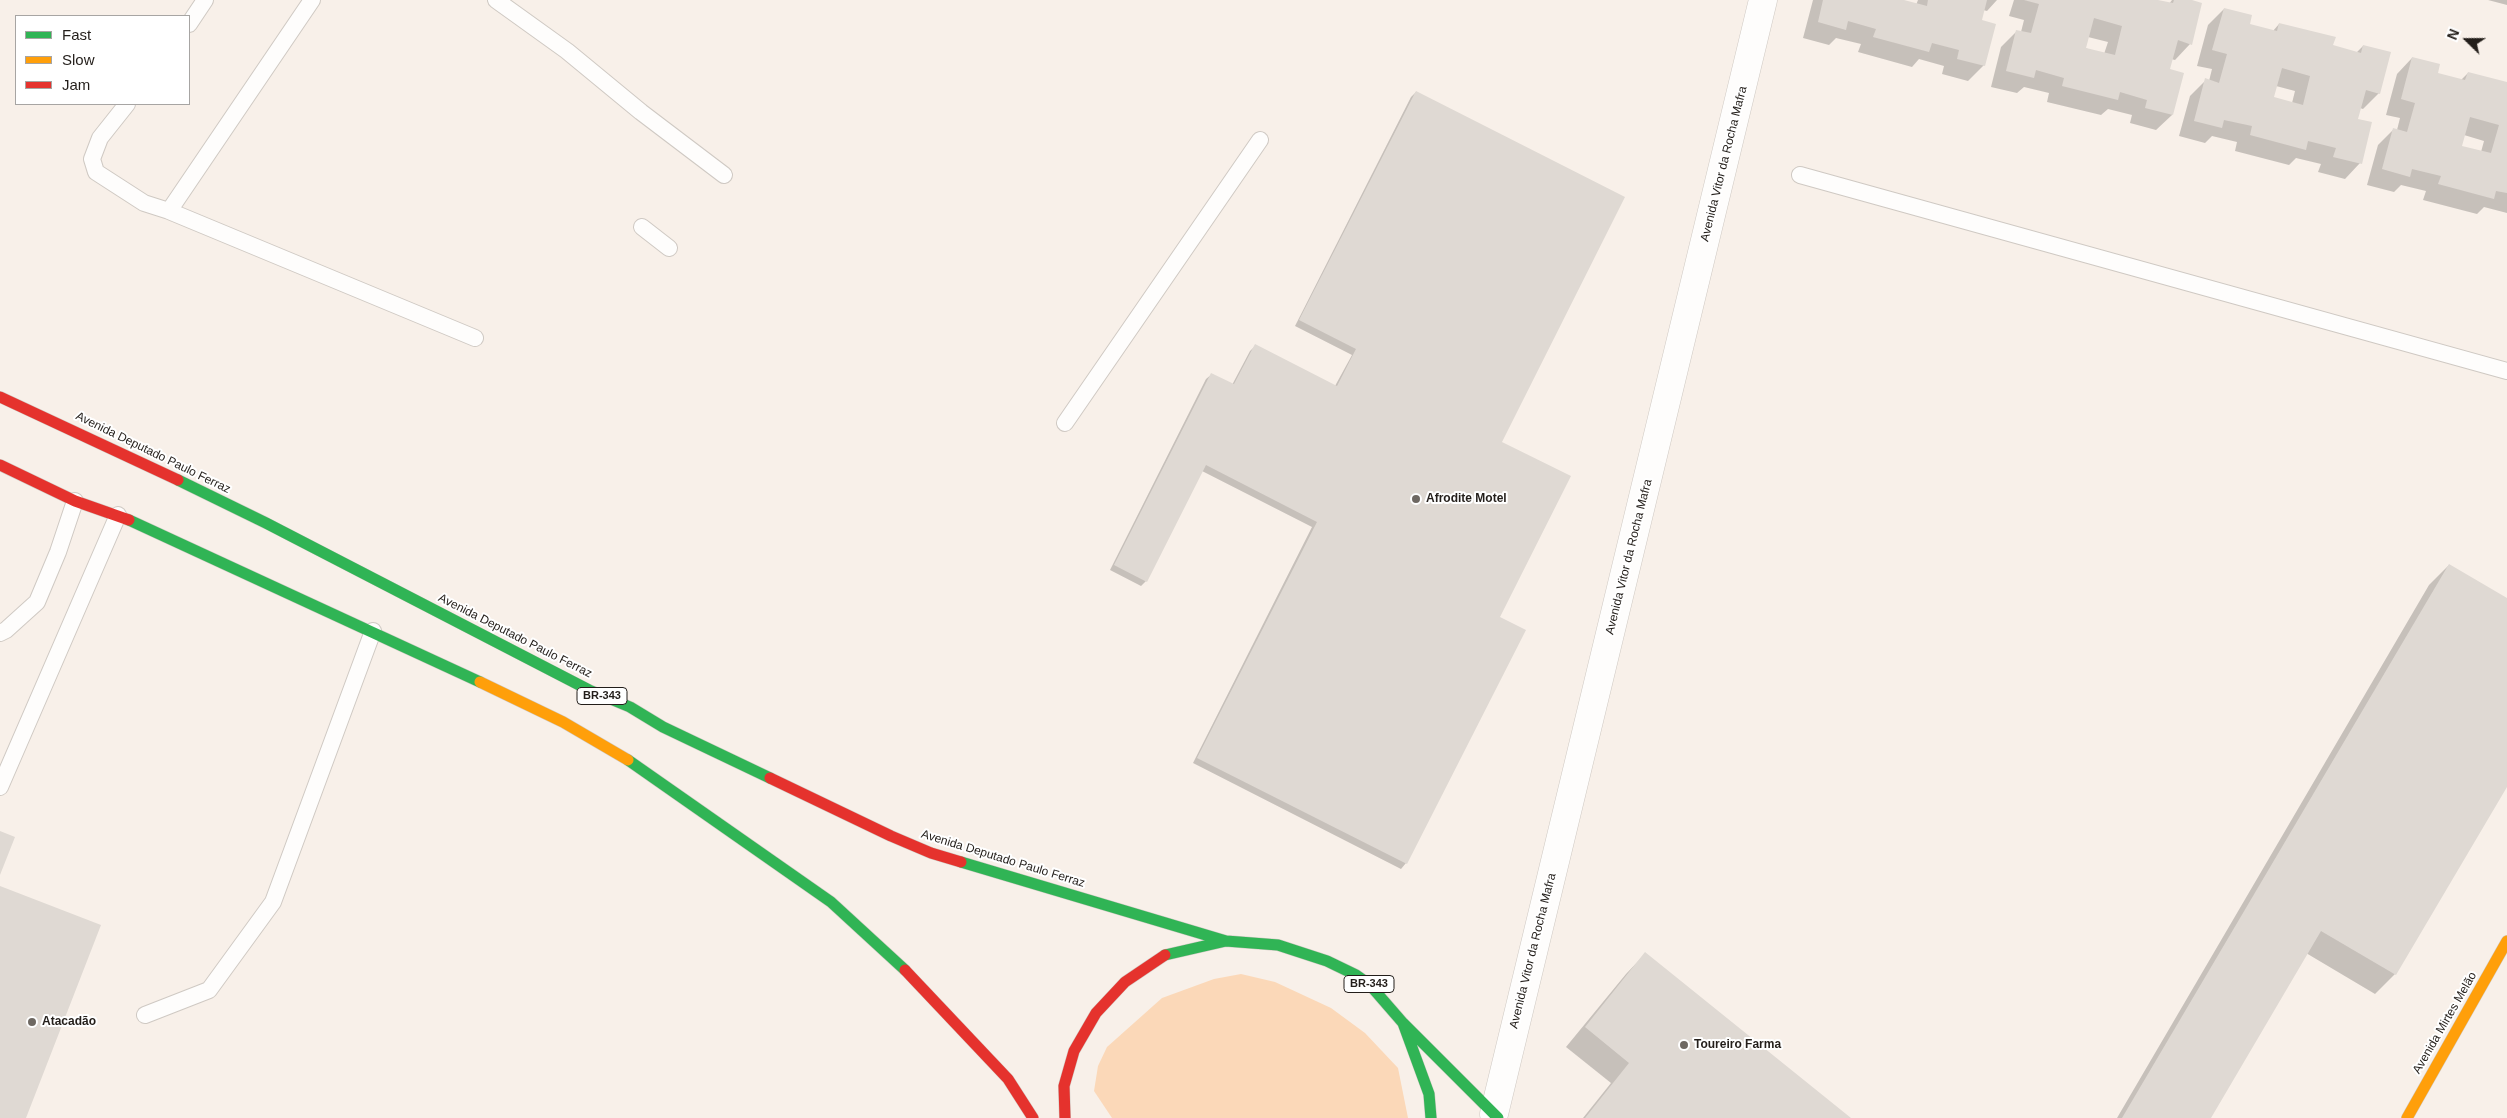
<!DOCTYPE html>
<meta charset="utf-8">
<style>
body{margin:0}
#map{position:relative;width:2507px;height:1118px;overflow:hidden;background:#f8f0e9;font-family:Arial,sans-serif}
canvas{display:block}
.legend{position:absolute;left:15px;top:15px;width:175px;height:90px;box-sizing:border-box;background:#fff;border:1px solid #a7a5a3;margin:0;padding:6px 9px;list-style:none;font-size:15px;color:#231e1a}
.legend li{display:flex;align-items:center;gap:10px;height:25px}
.legend b{width:25px;border:1px solid #a7a5a3}
.north{position:absolute;left:2442px;top:15px;width:50px;height:50px;-webkit-text-stroke:4px #fff;paint-order:stroke;rotate:292deg;font-size:14px;font-weight:700;line-height:20px;text-align:center;color:#231e1a}
.north::after{content:'';display:block;margin:auto;width:18px;height:22px;background:#231e1a;clip-path:polygon(50% 0,100% 100%,50% 72%,0 100%)}
</style>
<div id="map">
<canvas width="2507" height="1118"></canvas>
<ul class="legend">
<li><b style="height:6px;background:#30b455"></b>Fast</li>
<li><b style="height:6px;background:#ff9f0a"></b>Slow</li>
<li><b style="height:6px;background:#e5322d"></b>Jam</li>
</ul>
<div class="north">N</div>
</div>
<script>
const ctx = document.querySelector('canvas').getContext('2d');
ctx.lineJoin = 'round';
function fill(path, color) {
  ctx.fillStyle = color;
  ctx.fill(path, 'evenodd');
}
function poly(rows) {
  const path = new Path2D();
  for (const r of rows) {
    path.moveTo(r[0], r[1]);
    for (let i = 2; i < r.length; i += 2) path.lineTo(r[i], r[i + 1]);
  }
  return path;
}
function strokePath(path, color, width, dash) {
  ctx.strokeStyle = color;
  ctx.lineWidth = width;
  ctx.lineCap = dash ? 'butt' : 'round';
  ctx.setLineDash(dash || []);
  ctx.stroke(path);
}
function drawText(font, color, halo, rows, align = 'center') {
  ctx.font = font + ' Arial,sans-serif';
  ctx.lineWidth = 4;
  ctx.setLineDash([]);
  ctx.textBaseline = 'middle';
  ctx.strokeStyle = halo;
  ctx.fillStyle = color;
  for (const [text, x, y, turn = 0] of rows) {
    ctx.save();
    ctx.translate(x, y);
    ctx.rotate((+turn || 0) * Math.PI / 180);
    ctx.textAlign = isNaN(turn) ? turn : align;
    if (halo) ctx.strokeText(text, 0, 0);
    ctx.fillText(text, 0, 0);
    ctx.restore();
  }
}
fill(poly([
 [1241,974,1275,982,1331,1008,1365,1033,1398,1068,1408,1118,1112,1118,1094,1091,1098,1066,1107,1047,1162,998,1214,979]
]), '#fbd8b8');
fill(poly([
 [1813,0,1900,0,1916,5,1918,0,1997,0,1987,11,1983,10,1980,21,1984,65,1968,81,1942,74,1944,66,1919,59,1912,67,1858,52,1861,44,1836,38,1829,45,1803,38],
 [2014,0,2153,0,2169,4,2172,0,2187,0,2190,44,2175,60,2171,59,2168,70,2172,115,2156,130,2130,123,2132,115,2108,109,2101,115,2047,102,2049,93,2024,87,2017,93,1991,87,2001,47,2017,31,2021,32,2024,20,2009,16],
 [2088,37,2108,42,2104,54,2085,48],
 [2488,0,2507,0,2507,5],
 [2224,9,2248,25,2273,31,2279,24,2331,46,2356,53,2363,46,2379,93,2363,109,2360,108,2357,120,2360,163,2345,179,2318,172,2321,164,2296,158,2289,165,2235,151,2237,142,2212,136,2205,143,2179,136,2190,96,2206,80,2209,81,2212,69,2197,66,2208,25],
 [2276,86,2295,91,2292,103,2273,98],
 [2412,58,2436,74,2461,80,2468,73,2507,83,2507,213,2484,207,2477,214,2423,200,2426,191,2401,185,2394,192,2367,185,2378,145,2394,129,2397,130,2400,118,2386,115,2397,74],
 [2464,135,2484,141,2481,152,2461,147],
 [1416,92,1500,442,1498,617,1406,863,1401,869,1193,763,1312,527,1202,471,1146,581,1141,586,1110,570,1206,379,1212,374,1232,385,1250,351,1255,346,1335,386,1352,355,1295,326,1411,97],
 [2449,565,2507,600,2507,784,2395,974,2375,994,2306,953,2209,1118,2117,1118,2429,585],
 [1645,954,1849,1118,1583,1118,1611,1083,1566,1047,1626,974]
]), '#0003');
fill(poly([
 [1823,0,1904,0,1927,6,1928,0,1987,0,1982,20,1996,24,1985,66,1957,59,1959,50,1932,43,1929,52,1873,37,1876,29,1848,21,1846,30,1818,22],
 [2024,0,2158,0,2173,3,2174,0,2192,0,2202,3,2192,45,2178,40,2170,69,2184,73,2173,115,2145,108,2147,100,2120,92,2118,100,2062,86,2064,78,2036,70,2034,78,2006,71,2016,30,2031,33,2039,4],
 [2094,18,2122,26,2115,55,2086,48],
 [2224,8,2252,15,2250,24,2277,31,2279,23,2336,37,2333,45,2361,53,2363,45,2391,52,2380,94,2366,90,2358,119,2372,122,2362,164,2333,157,2336,148,2308,141,2306,150,2250,135,2252,126,2224,120,2222,128,2194,121,2205,78,2219,83,2227,54,2212,50],
 [2282,68,2310,76,2303,105,2274,97],
 [2412,57,2440,64,2438,73,2465,80,2468,72,2507,82,2507,193,2496,191,2494,199,2438,184,2441,176,2412,169,2410,177,2382,169,2393,128,2407,132,2415,103,2401,99],
 [2470,117,2499,125,2491,153,2462,146],
 [1416,91,1625,197,1502,442,1571,476,1500,617,1526,630,1407,864,1197,758,1317,522,1206,465,1147,582,1114,565,1211,373,1234,384,1255,344,1337,386,1356,349,1299,320],
 [2449,564,2507,598,2507,787,2396,975,2321,931,2211,1118,2122,1118],
 [0,831,15,837,0,875],
 [0,886,101,925,26,1118,0,1118],
 [1645,952,1851,1118,1585,1118,1629,1063,1585,1027]
]), '#dfd9d3');
const lane = poly([
 [496,0,567,51,641,112,724,175],
 [189,24,205,0],
 [127,104,100,138,92,159,96,172,144,203,169,211,312,0],
 [1800,175,2507,371],
 [169,211,475,338],
 [642,227,669,248],
 [1065,423,1260,140],
 [0,633,6,630,37,602,58,552,75,501],
 [0,787,118,515],
 [145,1015,209,990,273,902,373,631]
]);
const street = poly([
 [1494,1114,1763,0]
]);
const fast = poly([
 [178,480,266,523,589,690,630,707,663,727,770,778],
 [129,520,480,682],
 [628,760,831,902,905,970],
 [961,862,1226,941],
 [1165,955,1226,941,1278,945,1327,961,1356,975,1370,985,1403,1023,1429,1094,1431,1118],
 [1403,1023,1498,1118]
]);
const slow = poly([
 [480,682,563,722,628,760],
 [2407,1118,2507,941]
]);
const jam = poly([
 [0,397,178,480],
 [0,465,75,501,129,520],
 [770,778,891,836,931,853,961,862],
 [905,970,1008,1079,1033,1118],
 [1065,1118,1064,1086,1074,1051,1096,1013,1125,982,1165,955]
]);
strokePath(lane, '#cfc9c3', 18);
strokePath(street, '#cfc9c3', 29);
strokePath(fast, '#cfc9c3', 12);
strokePath(slow, '#cfc9c3', 12);
strokePath(jam, '#cfc9c3', 12);
strokePath(lane, '#fefdfc', 16);
strokePath(street, '#fefdfc', 28);
strokePath(fast, '#30b455', 11);
strokePath(slow, '#ff9f0a', 11);
strokePath(jam, '#e5322d', 11);
for (const [x, y, r, color] of [
 [1416,499,5,"#6e6862"],
 [32,1022,5,"#6e6862"],
 [1684,1045,5,"#6e6862"]
]) {
  const dot = new Path2D();
  dot.arc(x, y, r, 0, 2 * Math.PI);
  ctx.fillStyle = color;
  ctx.fill(dot);
  strokePath(dot, '#fff', 2);
}
for (const [x, y, w] of [
 [602,696,50],
 [1369,984,50]
]) {
  const box = new Path2D();
  box.roundRect(x - w / 2, y - 8.5, w, 17, 4);
  ctx.fillStyle = '#fff';
  ctx.fill(box);
  strokePath(box, '#231e1a', 1);
}
drawText('bold 11px', '#231e1a', null, [
 ["BR-343",602,696],
 ["BR-343",1369,984]
]);
drawText('12px', '#231e1a', '#fff', [
 ["Avenida Vitor da Rocha Mafra",1724,164,-76],
 ["Avenida Deputado Paulo Ferraz",153,453,26],
 ["Avenida Vitor da Rocha Mafra",1629,557,-76],
 ["Avenida Deputado Paulo Ferraz",515,636,27],
 ["Avenida Deputado Paulo Ferraz",1003,859,17],
 ["Avenida Vitor da Rocha Mafra",1533,951,-76],
 ["Avenida Mirtes Melão",2445,1023,-60]
]);
drawText('bold 12px', '#231e1a', '#fff', [
 ["Afrodite Motel",1426,499],
 ["Atacadão",42,1022],
 ["Toureiro Farma",1694,1045]
], 'left');
</script>
